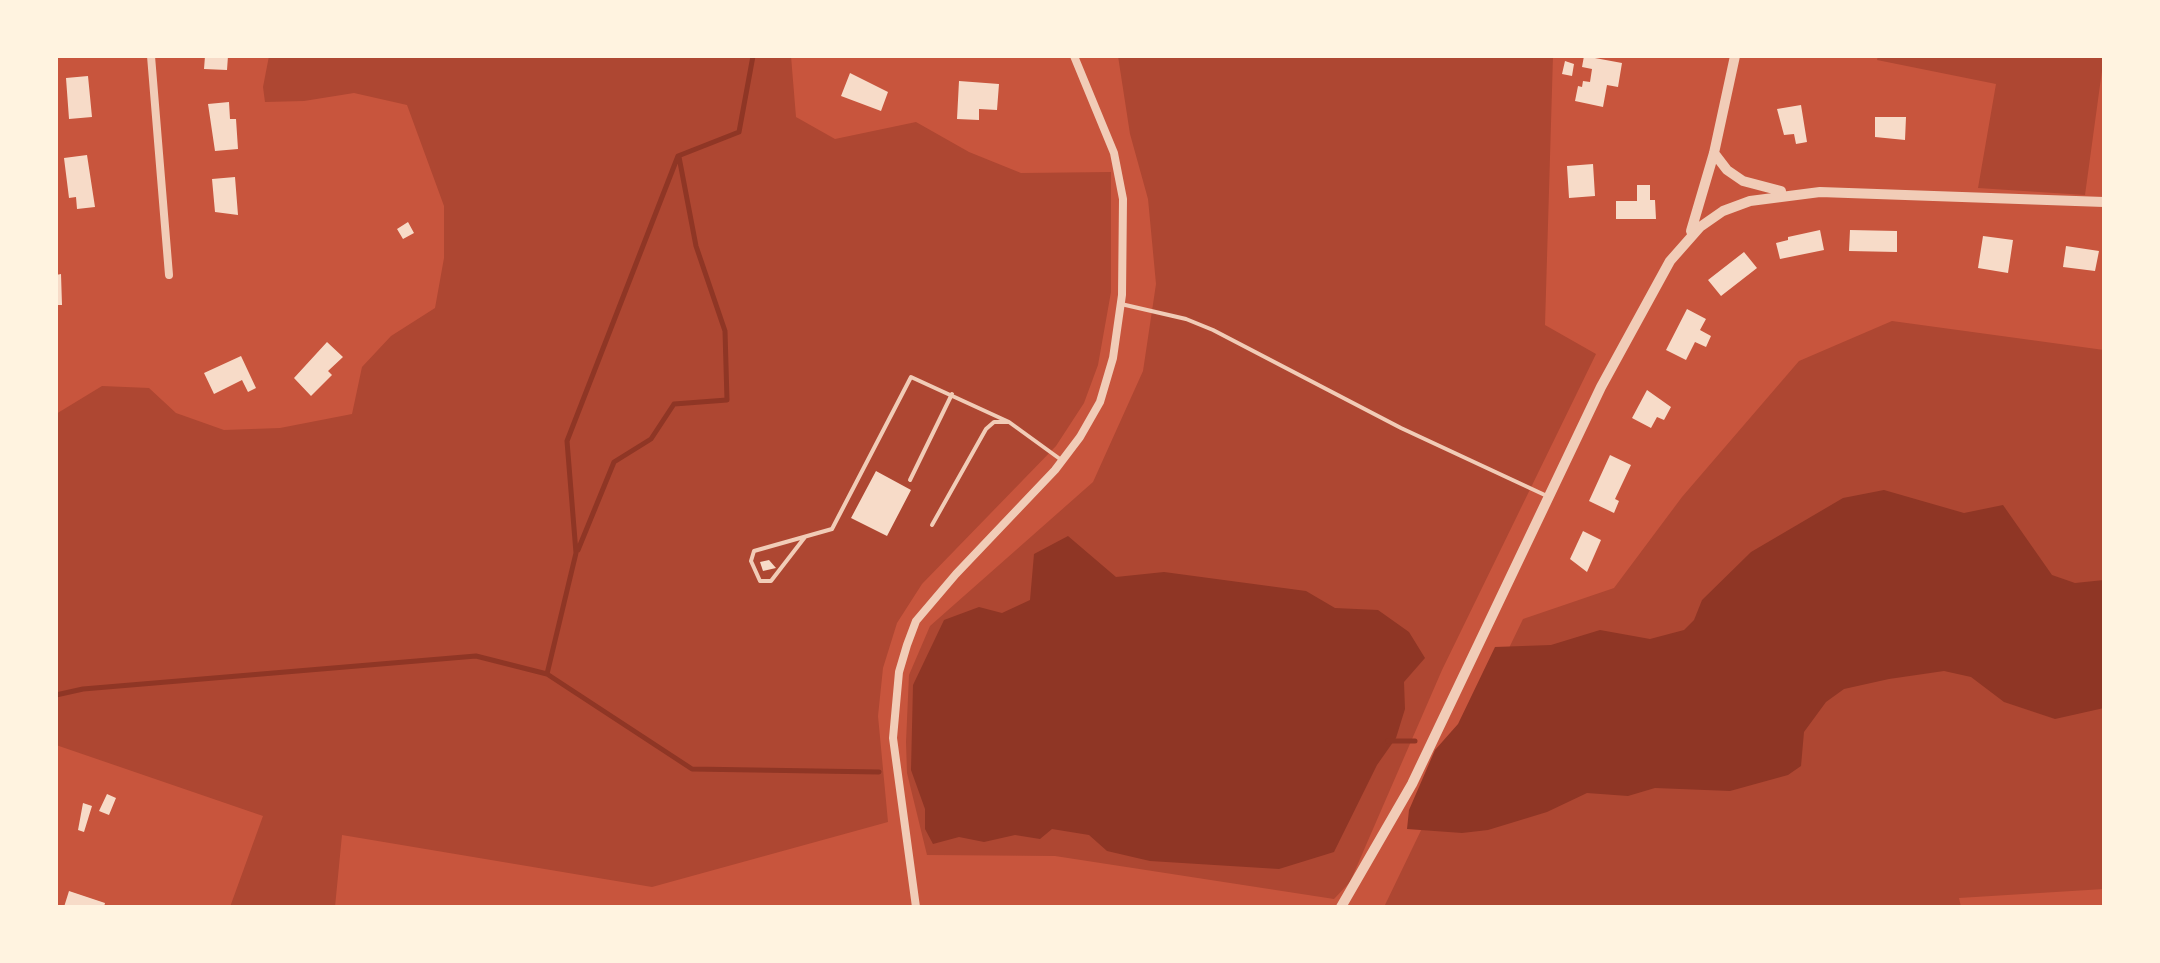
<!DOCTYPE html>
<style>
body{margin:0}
#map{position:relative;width:2160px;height:963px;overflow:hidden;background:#c8553d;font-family:Lato,sans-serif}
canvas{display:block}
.frame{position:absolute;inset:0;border:58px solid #fff3e0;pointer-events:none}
</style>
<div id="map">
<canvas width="2160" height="963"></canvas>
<div class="frame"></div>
</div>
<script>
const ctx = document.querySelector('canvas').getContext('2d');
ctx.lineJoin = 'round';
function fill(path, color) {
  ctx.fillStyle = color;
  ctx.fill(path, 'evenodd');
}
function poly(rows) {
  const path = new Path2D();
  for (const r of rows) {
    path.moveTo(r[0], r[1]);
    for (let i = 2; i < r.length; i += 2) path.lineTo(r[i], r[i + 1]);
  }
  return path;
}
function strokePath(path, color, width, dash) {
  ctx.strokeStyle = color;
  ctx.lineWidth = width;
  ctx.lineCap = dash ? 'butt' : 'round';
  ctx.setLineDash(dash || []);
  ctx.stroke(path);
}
fill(poly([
 [269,56,791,56,796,117,835,139,916,122,969,152,1021,173,1111,172,1111,292,1098,365,1084,403,1056,446,922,584,897,623,883,668,878,716,888,822,652,887,342,835,335,907,230,907,263,816,56,745,56,414,102,386,149,388,176,413,224,430,280,428,352,414,362,367,391,336,435,308,444,258,444,206,407,105,354,93,304,101,265,102,263,87],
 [1118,56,1553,56,1545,325,1596,354,1442,670,1350,882,1334,899,1055,856,927,855,907,773,906,742,909,675,930,626,1093,482,1143,371,1156,284,1148,199,1130,134],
 [1878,56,2104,56,2085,195,1978,188,1996,84,1877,60],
 [1892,321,2104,350,2104,889,1959,898,1961,907,1384,907,1523,619,1614,588,1682,497,1799,361]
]), '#ae4732');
fill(poly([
 [1884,490,1964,513,2003,505,2052,575,2075,583,2104,580,2104,708,2055,719,2004,702,1971,677,1944,671,1889,679,1844,689,1826,702,1804,732,1801,766,1788,775,1730,791,1655,788,1628,796,1587,793,1547,812,1488,830,1462,833,1407,829,1409,810,1435,750,1458,724,1495,647,1551,645,1600,630,1650,639,1684,630,1694,620,1702,600,1751,552,1843,498],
 [1068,536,1116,577,1164,572,1306,591,1335,608,1378,610,1409,632,1425,658,1404,682,1405,709,1396,738,1377,765,1334,852,1279,869,1150,861,1107,851,1089,835,1052,829,1040,839,1015,835,984,842,959,837,933,844,925,829,925,809,911,770,913,685,944,620,979,607,1002,613,1030,600,1034,554]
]), '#8f3625');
strokePath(poly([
 [578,550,614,462,651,439,674,404,727,400,725,331,696,246,679,157],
 [547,674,576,553,567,441,678,156,739,132,753,56],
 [56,695,83,689,476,656,547,674,692,769,879,772],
 [1388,741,1415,741]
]), '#8f3625', 5);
fill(poly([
 [205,56,228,56,227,70,204,69],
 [1584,56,1622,63,1618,87,1607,85,1603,107,1575,101,1578,86,1582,87,1583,81,1590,82,1592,69,1582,67],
 [1565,61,1574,64,1572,76,1562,74],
 [850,73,888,92,881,111,841,96],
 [88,76,92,117,69,119,66,78],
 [959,81,999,84,997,110,979,109,979,120,957,119],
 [229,102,230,119,236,119,238,149,215,151,208,104],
 [1801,105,1807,142,1796,144,1794,134,1784,135,1777,109],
 [1875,117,1906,117,1905,140,1875,137],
 [87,155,95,207,77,209,76,197,69,198,64,158],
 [1593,164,1595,196,1569,198,1567,166],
 [235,177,238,215,215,212,212,179],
 [1637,185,1650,185,1650,200,1655,200,1656,219,1616,219,1616,201,1637,201],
 [408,222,414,233,403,239,397,229],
 [1820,230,1824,250,1780,259,1776,243,1788,240,1788,237],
 [1850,230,1897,231,1897,252,1849,251],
 [1983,236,2013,240,2008,273,1978,268],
 [2066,246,2099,251,2095,271,2063,267],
 [1744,252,1757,268,1721,296,1708,280],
 [61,274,62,305,56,305,56,275],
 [1687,309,1706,319,1700,330,1711,336,1706,347,1695,342,1686,360,1666,350],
 [327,342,343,357,328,371,332,375,311,396,294,378],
 [241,356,256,388,248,392,242,380,214,394,204,373],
 [1647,390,1671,407,1664,420,1657,417,1651,428,1632,418],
 [1610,455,1631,465,1615,499,1619,501,1614,513,1589,501],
 [876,471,911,490,887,536,851,518],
 [1583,531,1601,540,1587,572,1570,559],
 [769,560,776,568,763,571,760,562],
 [107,794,116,798,109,815,99,811],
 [83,803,92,806,84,832,78,830],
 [69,891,105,903,104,907,64,907]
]), '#f7dbc8');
strokePath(poly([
 [1121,304,1186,319,1213,330,1401,428,1547,496],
 [910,480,952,394],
 [932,525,986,429,994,422,1009,422,1060,459],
 [805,537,771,581,760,581,751,561,754,551,832,529,911,377,1009,422]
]), '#f1ccb7', 4);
strokePath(poly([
 [151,56,169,275],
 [916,907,893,738,899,672,907,645,916,621,956,574,1055,470,1080,437,1100,402,1113,358,1122,295,1123,199,1114,153,1074,56]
]), '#f1ccb7', 8);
strokePath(poly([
 [1714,153,1727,170,1743,181,1781,191],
 [1691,231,1714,153,1735,56],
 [1341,907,1412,784,1601,387,1670,261,1700,227,1723,211,1750,201,1820,192,2104,202]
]), '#f1ccb7', 10);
</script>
